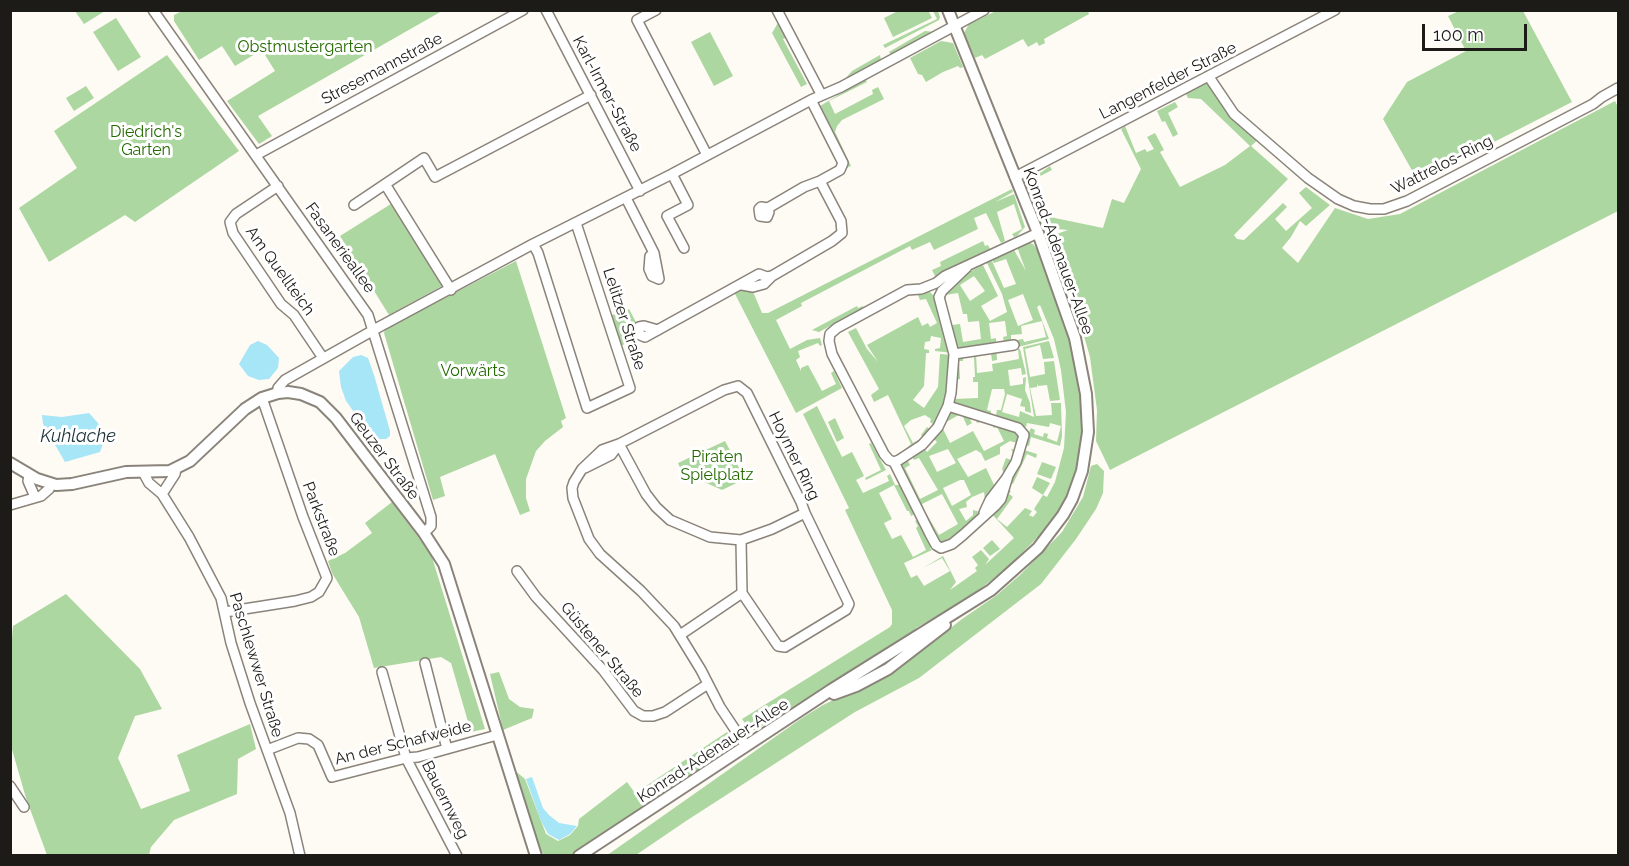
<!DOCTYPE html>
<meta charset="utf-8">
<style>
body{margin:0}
#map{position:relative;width:1629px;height:866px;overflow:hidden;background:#fefaf4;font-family:Raleway,sans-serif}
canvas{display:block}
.frame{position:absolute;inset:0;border:12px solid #1d1b17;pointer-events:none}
.scale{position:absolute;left:1422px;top:24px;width:105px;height:27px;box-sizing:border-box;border:3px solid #1d1b17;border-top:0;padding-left:8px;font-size:18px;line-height:21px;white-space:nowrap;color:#1d1b17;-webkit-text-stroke:4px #fff;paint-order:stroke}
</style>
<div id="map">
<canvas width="1629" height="866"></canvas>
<div class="frame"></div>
<div class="scale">100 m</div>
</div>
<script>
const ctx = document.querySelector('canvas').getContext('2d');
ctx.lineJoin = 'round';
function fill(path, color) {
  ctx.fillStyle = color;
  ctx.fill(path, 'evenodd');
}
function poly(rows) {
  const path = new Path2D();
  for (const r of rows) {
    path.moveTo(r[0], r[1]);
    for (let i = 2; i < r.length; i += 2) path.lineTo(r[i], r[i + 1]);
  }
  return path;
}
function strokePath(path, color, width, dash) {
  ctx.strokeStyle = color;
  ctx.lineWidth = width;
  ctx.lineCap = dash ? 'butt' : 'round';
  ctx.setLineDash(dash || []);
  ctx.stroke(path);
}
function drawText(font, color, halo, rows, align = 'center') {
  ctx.font = font + ' Raleway,sans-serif';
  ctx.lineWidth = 6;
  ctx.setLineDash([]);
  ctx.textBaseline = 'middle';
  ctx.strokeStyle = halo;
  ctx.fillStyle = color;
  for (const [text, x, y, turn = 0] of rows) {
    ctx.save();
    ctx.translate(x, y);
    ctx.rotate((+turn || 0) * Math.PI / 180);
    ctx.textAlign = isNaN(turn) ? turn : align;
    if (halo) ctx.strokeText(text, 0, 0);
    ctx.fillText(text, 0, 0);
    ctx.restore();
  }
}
fill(poly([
 [928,10,932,18,893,37,884,18,898,11],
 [75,11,105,11,84,24],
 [182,11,182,10,442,11,258,116,272,136,259,144,227,101,275,71,262,50,235,66,222,46,199,60,174,21,174,15],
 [933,11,938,11,940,17,939,20,885,48,883,45,937,19],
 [1088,11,1089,14,1044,39,1045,43,1039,46,1037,42,1028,47,1023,39,985,59,982,55,975,58,964,33,969,24,996,11],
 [1459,11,1523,11,1572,102,1418,181,1383,119,1407,82,1466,51,1448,16],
 [116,18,141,57,118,71,93,32],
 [779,21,787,37,783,39,807,84,801,87,772,33],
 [925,31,935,32,892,56,889,52],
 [710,32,733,76,714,86,691,42],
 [941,41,953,43,963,67,960,68,958,66,943,72,926,82,922,75,918,74,910,58],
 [167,55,239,151,135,222,125,215,49,262,19,208,77,168,54,131],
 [880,55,881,60,844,80,852,71],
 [1209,77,1217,92,1261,137,1251,146,1288,179,1234,235,1237,239,1244,240,1283,203,1287,207,1275,219,1286,231,1312,208,1299,193,1306,187,1330,205,1306,226,1300,221,1291,237,1282,248,1298,263,1335,208,1368,219,1400,214,1615,101,1618,107,1618,211,1110,470,1096,441,1097,410,1090,357,1067,277,1051,236,1068,230,1047,228,1026,188,1029,181,1050,166,1052,170,1029,182,1050,217,1103,228,1112,199,1124,203,1141,169,1121,129,1125,126,1136,153,1145,149,1147,152,1154,149,1147,137,1155,133,1164,150,1160,152,1180,187,1225,165,1250,146,1201,99,1188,98,1184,90],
 [865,79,867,82,829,101,835,114,873,94,872,90,878,87,884,99,842,120,837,126,835,132,837,136,851,166,844,169,845,158,820,106],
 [86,86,94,98,74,111,66,98],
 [1175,102,1178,107,1168,113,1178,134,1173,137,1165,121,1162,122,1157,111],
 [1012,189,1013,192,995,202,1014,194,1025,227,1017,236,1014,237,1012,234,1022,229,1014,204,997,212,1005,241,1001,243,986,213,974,218,978,229,934,250,930,242,912,250,910,246,801,303,802,306,776,320,790,349,807,340,820,338,822,345,820,346,818,343,798,351,800,357,796,360,801,371,801,368,808,365,822,391,836,384,831,373,834,371,842,388,796,413,733,290,751,287,762,313,768,313],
 [394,202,442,286,389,315,340,236],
 [983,241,985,246,988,245,990,249,935,276,932,270,941,266,940,262],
 [1027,242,1033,244,1039,252,1068,330,1082,398,1083,436,1080,453,1076,472,1064,502,1041,534,1008,567,965,601,916,628,918,635,755,730,750,730,742,719,890,627,892,624,892,610,845,510,849,508,803,414,817,406,842,457,852,452,864,476,856,480,863,493,889,481,887,476,890,474,895,485,900,485,905,483,895,462,906,457,910,465,905,468,920,499,938,490,919,458,914,460,911,454,909,455,906,449,911,444,888,395,874,402,871,395,879,389,848,332,856,328,867,349,878,362,867,345,918,317,922,326,928,323,930,327,937,323,926,299,920,300,916,290,921,289,929,291,940,302,939,299,965,274,983,265,998,296,981,306,990,321,1007,312,1002,294,987,263,992,261,1004,288,1016,284,1006,259,994,263,992,260,1014,250,1026,271,1017,247],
 [974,276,985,291,970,301,960,285],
 [958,293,963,314,967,314,968,322,979,321,981,339,963,342,960,324,952,325,949,313,943,315,942,309,947,308,945,295],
 [1023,294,1033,320,1018,326,1008,300],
 [1040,305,1054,339,1061,370,1066,412,1064,448,1055,482,1047,497,1043,495,1034,509,1037,512,1033,517,1029,515,1032,511,1025,508,1007,527,997,519,1013,497,1009,494,1011,491,1007,489,989,511,1014,538,985,565,989,559,981,550,972,557,978,565,975,568,977,571,950,590,956,582,943,556,923,568,942,558,950,571,924,586,917,575,911,578,904,563,932,550,930,548,936,545,952,543,984,513,973,510,973,515,966,521,959,509,967,507,966,502,972,497,984,492,985,499,987,500,995,487,986,468,968,477,957,459,976,450,981,453,985,461,1000,454,1000,447,1010,441,1017,443,1015,450,1011,449,1014,455,1022,444,1029,446,1031,437,1060,446,1062,436,1061,403,1051,403,1052,415,1036,416,1030,388,1037,387,1037,384,1038,386,1047,385,1050,401,1060,400,1054,361,1044,362,1045,374,1030,377,1025,349,1040,345,1043,359,1054,358,1049,341,1023,347,1034,417,1020,411,1019,417,1002,412,1007,394,1022,399,1020,406,1025,407,1025,411,1031,413,1030,403,1025,390,1026,377,1023,378,1023,384,1010,386,1008,370,1021,368,1022,375,1026,374,1020,349,1018,349,1019,359,992,364,993,371,977,373,976,354,991,353,992,361,997,360,996,338,991,339,989,323,1005,321,1007,336,1003,337,1004,343,1011,341,1011,335,1022,334,1021,326,1042,321,1046,337,1024,342,1023,339,1017,340,1018,347,1049,339,1037,307],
 [931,336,941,338,940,348,935,349,935,351,953,353,953,355,940,354,938,387,924,408,913,400,924,386,926,353,929,353,929,350,924,349,925,342,930,341],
 [968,352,968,357,974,357,975,377,973,377,973,382,978,382,978,398,954,399,954,380,960,379,960,377,959,361,963,361,963,353],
 [992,389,1004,389,1005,394,1001,410,997,410,995,420,991,423,994,428,997,427,1004,441,984,451,973,431,950,443,941,425,964,412,963,417,967,426,972,423,970,420,975,418,977,423,990,419,991,411,987,410],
 [925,415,931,419,930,422,937,427,934,432,927,427,921,435,926,441,931,436,937,442,927,452,918,440,913,443,904,426,911,420],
 [1027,423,1049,427,1050,423,1061,426,1057,442,1047,438,1048,434,1044,433,1043,437,1034,434,1035,430,1031,428,1029,432,1024,435,1021,429,1023,426,1026,427],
 [948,449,956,463,937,472,929,456],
 [960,480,964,480,971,495,952,506,943,488],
 [894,485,907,511,909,511,911,516,924,509,922,504,942,494,958,524,939,535,927,515,915,521,918,526,916,528,926,550,913,557,901,535,892,539,884,523,892,519,879,493],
 [516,261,566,418,561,421,563,427,545,441,536,451,526,479,526,498,530,511,520,515,495,454,440,477,445,496,433,500,384,333,385,329],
 [857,306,858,308,863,306,864,308,819,332,812,330],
 [629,309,637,324,633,327,636,338,619,347,609,316],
 [835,418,844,438,837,442,828,422],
 [869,439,886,470,866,480,865,478,881,470,869,444,871,443],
 [725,441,745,479,722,490,682,472,678,463],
 [1024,450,1037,454,1036,458,1027,454,1013,484,1007,481,1002,469,1006,458,1016,462],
 [1042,462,1056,467,1051,479,1037,474],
 [1097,464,1104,471,1103,493,1096,509,1076,539,1041,584,919,678,855,712,686,821,636,855,606,856,802,718,823,705,889,673,909,661,962,619,997,595,1021,574,1062,532,1083,497,1091,466],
 [1037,477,1050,483,1043,495,1032,488],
 [392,502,431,554,485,729,471,732,451,663,441,657,374,668,359,617,332,573,328,561,345,553,372,533,365,523],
 [992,540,1000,549,990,556,983,548],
 [66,594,140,669,162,709,135,716,118,758,141,809,190,791,177,755,250,724,256,749,238,759,237,794,174,820,151,847,149,855,47,855,26,798,11,746,10,663,13,626],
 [499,672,509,699,520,707,534,709,532,718,503,730,490,674],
 [727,732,733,740,732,746,726,750,727,753,656,802,652,801,643,788],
 [513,769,525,779,546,834,558,841,570,835,578,826,579,819,627,782,645,807,573,855,544,855,541,850]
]), '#acd7a0');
fill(poly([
 [258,341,267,345,279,358,278,368,269,379,259,380,248,376,239,364,250,345],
 [361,355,368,358,374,375,390,431,390,436,386,439,378,439,369,433,346,401,341,387,339,371,353,357],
 [89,413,98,423,104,441,100,452,65,462,43,424,42,415,62,417],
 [532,777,543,808,549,815,559,823,577,826,570,834,559,840,548,834,541,821,526,779]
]), '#a6e6f7');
const minor = poly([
 [153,10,368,315,431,517,431,526,424,533],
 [546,10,640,191],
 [656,10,637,20,707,155],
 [777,10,821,94],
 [1209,77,1234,114,1308,178,1338,199,1354,206,1370,209,1384,209,1407,201,1593,104,1602,97,1618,88],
 [256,155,523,10],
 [672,174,688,205,667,216,684,248],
 [1015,177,1335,10],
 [385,184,451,290],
 [278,186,236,214,230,222,233,233,281,304,294,315,323,358],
 [626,198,654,253,650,256,649,269,652,276,659,279,654,253],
 [354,205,424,158,435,177,591,95],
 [768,208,769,212,767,217,760,216,759,209,761,207,768,208,804,187,820,181],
 [533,244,538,253,587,408,630,388,576,223],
 [967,267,942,291,939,297,954,354,951,393,948,406,938,427,922,445,899,460,894,462,889,460,884,454,832,354,829,341,830,334,837,328,907,290,921,289,936,283,945,276,1038,233],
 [742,285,753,287,764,284,772,276,832,241,842,233,841,221,820,181,840,170,843,163,811,100],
 [658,330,644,326,639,327,637,330,638,334,645,337,759,274,767,277,772,276],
 [954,354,1014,345],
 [278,393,278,388,285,380,379,327,533,244,672,174,811,100,841,87,984,10],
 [948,406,1018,428,1024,435,1016,462,1006,479,990,500,984,513],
 [619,444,646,494,656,507,670,520,710,537,741,540,772,529,805,513,801,502,747,393,738,386,724,390,619,444,602,450,582,469,574,482,572,488,573,498,589,539,600,554,641,591,674,626,701,670,720,707,746,746],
 [894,462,930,534,936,545,941,548,952,544,963,535,995,506,1001,499,1008,476],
 [585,468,611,455,619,444],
 [176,469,175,474,162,494,189,537,221,598,231,643,250,703,290,813,300,856],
 [143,472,149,483,162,494],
 [29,475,28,481,35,497],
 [10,505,41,496,49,489,51,484],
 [741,540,742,593,778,646,785,647,846,610,849,604,805,513],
 [517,571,536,597,603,670,634,711,643,716,653,716,665,712,708,684],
 [225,612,295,601,311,597,319,592,327,578,303,517,262,398],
 [680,635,742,593],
 [425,663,447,749],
 [382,672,406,758,457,856],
 [267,750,298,738,309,739,318,745,332,777,406,758,418,757,497,735],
 [10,786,24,807]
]);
const major = poly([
 [10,463,37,479,56,485,72,484,126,472,170,471,190,461,245,409,262,398,278,393,288,392,301,394,320,402,336,418,424,533,444,564,536,856],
 [834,694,856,686,888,669,945,625],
 [579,856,831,690,991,590,1038,548,1063,515,1072,499,1082,471,1088,432,1086,394,1075,338,1038,233,948,10]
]);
strokePath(minor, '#8a837a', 12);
strokePath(major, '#8a837a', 14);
strokePath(minor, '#fff', 9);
strokePath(major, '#fff', 10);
drawText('16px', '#236901', '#fff', [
 ["Obstmustergarten",305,47],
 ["Diedrich's",146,132],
 ["Garten",146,150],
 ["Vorwärts",473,371],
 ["Piraten",717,457],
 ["Spielplatz",717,475]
]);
drawText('16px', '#1d1b17', '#fff', [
 ["Stresemannstraße",382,69,-28],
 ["Langenfelder Straße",1168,81,-27],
 ["Karl-Irmer-Straße",607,94,62],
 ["Wattrelos-Ring",1442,165,-27],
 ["Fasanerieallee",340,248,54],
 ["Konrad-Adenauer-Allee",1058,251,70],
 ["Am Quellteich",280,271,54],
 ["Lelitzer Straße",624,319,72],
 ["Geuzer Straße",384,456,53],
 ["Hoymer Ring",794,456,64],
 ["Parkstraße",321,519,69],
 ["Güstener Straße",602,650,50],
 ["Paschlewwer Straße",256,665,73],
 ["An der Schafweide",403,743,-14],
 ["Konrad-Adenauer-Allee",713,751,-33],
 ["Bauernweg",445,800,63]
]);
drawText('italic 18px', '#1e3439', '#fff', [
 ["Kuhlache",78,437]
]);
</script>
